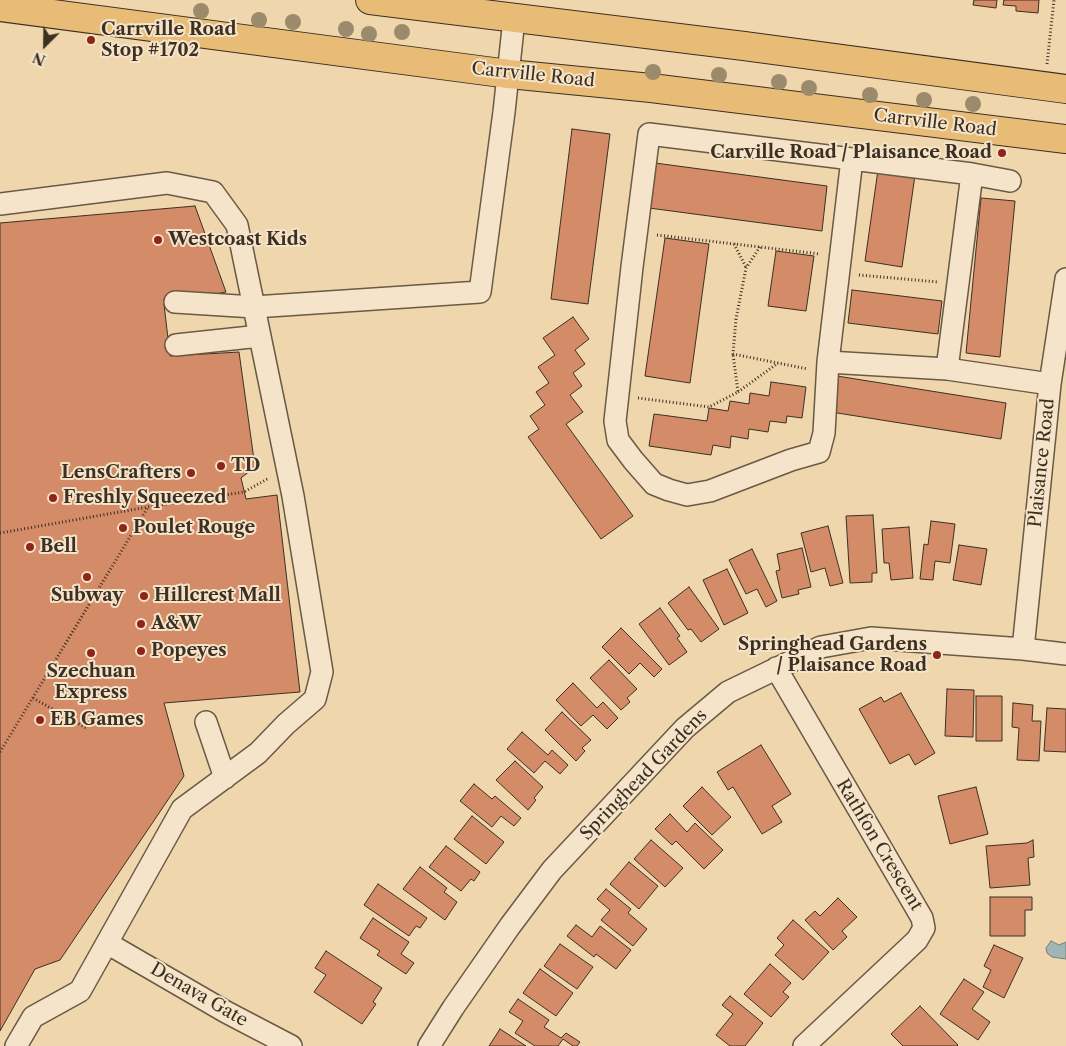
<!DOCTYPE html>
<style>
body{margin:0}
#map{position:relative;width:1066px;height:1046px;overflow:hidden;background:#efd6ac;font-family:"Libre Caslon Text",serif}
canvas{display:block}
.north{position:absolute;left:20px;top:20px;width:50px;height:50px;-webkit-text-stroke:4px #f5e4c9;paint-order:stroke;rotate:203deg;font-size:14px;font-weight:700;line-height:20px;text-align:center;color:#3c3023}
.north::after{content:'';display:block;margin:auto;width:18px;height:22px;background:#3c3023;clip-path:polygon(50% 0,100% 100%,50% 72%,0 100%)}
</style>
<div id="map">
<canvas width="1066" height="1046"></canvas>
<div class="north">N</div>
</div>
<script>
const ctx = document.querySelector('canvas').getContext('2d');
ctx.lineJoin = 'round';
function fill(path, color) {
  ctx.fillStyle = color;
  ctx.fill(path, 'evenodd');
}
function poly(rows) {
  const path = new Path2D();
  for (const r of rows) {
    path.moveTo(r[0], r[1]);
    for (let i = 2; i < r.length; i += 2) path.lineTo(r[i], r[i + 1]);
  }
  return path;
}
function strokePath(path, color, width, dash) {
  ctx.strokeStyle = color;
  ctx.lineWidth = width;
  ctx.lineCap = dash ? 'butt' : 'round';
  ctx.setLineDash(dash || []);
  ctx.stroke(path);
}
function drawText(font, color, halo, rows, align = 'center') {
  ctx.font = font + ' "Libre Caslon Text",serif';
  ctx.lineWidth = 4;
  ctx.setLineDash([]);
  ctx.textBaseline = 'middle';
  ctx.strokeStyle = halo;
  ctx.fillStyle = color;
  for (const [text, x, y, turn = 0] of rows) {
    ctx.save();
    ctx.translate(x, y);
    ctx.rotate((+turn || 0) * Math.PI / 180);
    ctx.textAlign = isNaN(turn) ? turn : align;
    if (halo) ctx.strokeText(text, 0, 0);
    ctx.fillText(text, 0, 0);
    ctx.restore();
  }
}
const water = poly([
 [1051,941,1059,945,1066,942,1066,959,1052,957,1047,953,1046,948,1051,941]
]);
fill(water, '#a0b6b6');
strokePath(water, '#78807b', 1);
const building = poly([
 [974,0,997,0,996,8,973,5,974,0],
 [1004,0,1039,0,1038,13,1016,11,1016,6,1003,5,1004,0],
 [572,129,610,134,588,304,551,299,572,129],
 [655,163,827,186,822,231,649,208,655,163],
 [878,170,915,175,902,267,865,261,878,170],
 [981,198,1015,201,1000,357,966,353,981,198],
 [195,206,226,292,164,304,170,356,239,352,255,467,241,478,246,499,277,495,300,692,164,703,184,776,60,960,35,969,0,1031,0,223,195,206],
 [665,238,709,244,690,383,645,376,665,238],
 [776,251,814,256,806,311,768,306,776,251],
 [852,290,942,301,938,334,848,323,852,290],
 [573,317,589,339,575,350,585,364,573,373,582,386,570,395,583,412,566,424,633,516,601,539,528,437,539,429,530,416,545,405,536,392,549,383,538,367,555,355,543,338,573,317],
 [837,376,1006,403,1001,439,831,412,837,376],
 [771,382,806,387,802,418,787,416,786,423,770,421,768,432,749,429,748,439,731,436,730,448,713,445,711,455,649,446,654,414,707,421,709,408,728,411,730,401,749,404,750,393,769,396,771,382],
 [873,515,877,573,872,573,872,582,850,583,846,516,873,515],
 [931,521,955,524,950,563,935,561,933,580,920,579,924,544,928,545,931,521],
 [828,526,843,583,830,586,825,568,811,572,801,533,828,526],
 [909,527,913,578,891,580,889,563,884,563,882,529,909,527],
 [959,545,987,549,981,585,953,580,959,545],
 [802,548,811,587,798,590,799,594,782,598,776,571,780,570,777,554,802,548],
 [752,549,777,601,766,607,757,589,746,594,729,560,752,549],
 [727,569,748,613,724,625,703,580,727,569],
 [689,587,719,629,701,642,691,629,688,630,668,603,689,587],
 [660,608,680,636,677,638,687,652,669,665,639,624,660,608],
 [621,628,662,669,654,677,640,663,629,674,602,647,621,628],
 [609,660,637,689,627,698,630,702,621,710,590,678,609,660],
 [573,683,597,708,603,702,618,718,607,729,593,715,581,726,556,700,573,683],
 [947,689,974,690,973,737,945,736,947,689],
 [901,693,935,753,915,765,909,754,890,764,859,709,881,697,884,702,901,693],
 [976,696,1002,696,1002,741,976,741,976,696],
 [1013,703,1033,705,1032,721,1041,721,1039,761,1017,760,1019,728,1012,727,1013,703],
 [1047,708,1066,709,1066,752,1044,751,1047,708],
 [562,712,591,740,582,748,585,751,576,761,545,730,562,712],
 [522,732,548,755,552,750,568,765,560,774,545,761,534,773,507,749,522,732],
 [761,745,791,794,772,806,782,822,762,834,733,787,728,790,717,772,761,745],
 [515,761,543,787,534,798,536,800,528,810,496,780,515,761],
 [474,784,492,799,495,796,521,818,514,826,501,816,492,827,460,801,474,784],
 [702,787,731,817,712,835,683,806,702,787],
 [976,787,988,834,950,844,938,796,976,787],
 [670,814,687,832,695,823,723,850,704,869,676,841,672,845,655,829,670,814],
 [472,816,504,842,486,864,454,839,472,816],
 [651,840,683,868,665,887,634,859,651,840],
 [1033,840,1034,857,1028,858,1030,885,990,888,986,846,1027,843,1033,840],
 [446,846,480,872,474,881,471,879,461,891,429,867,446,846],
 [629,862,658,886,639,909,610,884,629,862],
 [420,867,447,888,444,892,457,902,445,920,403,889,420,867],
 [378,884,427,918,420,928,416,926,409,936,364,905,378,884],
 [606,889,631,909,628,913,647,929,633,946,601,920,610,910,597,899,606,889],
 [990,897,1032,897,1032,910,1025,910,1025,936,990,936,990,897],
 [838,898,857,917,842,931,847,937,833,950,805,920,815,911,820,916,838,898],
 [373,918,409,942,401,954,414,963,406,974,377,955,380,951,360,938,373,918],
 [793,920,829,952,803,980,775,955,784,945,777,938,793,920],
 [576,925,592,937,600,926,631,950,616,969,596,954,594,957,567,936,576,925],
 [560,944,593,967,577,989,544,966,560,944],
 [994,945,1023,958,1004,998,983,987,991,970,984,966,994,945],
 [326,951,382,988,373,1002,376,1004,362,1024,314,992,326,975,315,968,326,951],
 [770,964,791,983,783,992,789,997,771,1017,744,994,770,964],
 [540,969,573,993,556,1016,523,993,540,969],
 [964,979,984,992,972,1009,990,1022,978,1040,940,1014,964,979],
 [730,996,763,1023,745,1046,730,1046,716,1035,733,1014,722,1005,730,996],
 [518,999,549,1020,544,1027,561,1038,566,1033,580,1042,577,1046,573,1046,563,1039,558,1046,535,1046,515,1033,523,1021,509,1012,518,999],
 [920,1006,958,1045,957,1046,903,1046,891,1034,920,1006],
 [500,1029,526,1046,489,1046,500,1029]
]);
fill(building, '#d38b68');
strokePath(building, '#3c3023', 1);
const minor = poly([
 [852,159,828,362,824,433,819,452,791,460,710,491,687,495,669,490,654,484,633,460,618,440,615,421,632,267,649,134,852,159,972,174,947,369],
 [972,174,1010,181],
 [0,204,167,183,213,192,237,225,293,496,322,672,315,699,286,724,258,753,182,809,80,991,33,1017,16,1046],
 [175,302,254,307,480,292,504,112,514,19],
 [176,345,260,336],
 [828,362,947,369,1050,384],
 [1023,649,1050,384,1066,279],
 [776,668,922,918,924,928,917,940,804,1046],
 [206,722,225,778],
 [107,943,226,1012,291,1046],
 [429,1046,453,1008,510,926,552,870,685,728,728,692,821,647,871,638,1023,649,1066,654]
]);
const major = poly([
 [370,0,744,46,1066,89],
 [0,7,509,74,651,88,1066,139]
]);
strokePath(minor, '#695a45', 24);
strokePath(major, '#3c3023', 30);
strokePath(poly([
 [1047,64,1054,0],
 [657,235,820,254],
 [734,244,746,267],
 [760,247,746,268,736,319,733,354,808,369],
 [859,275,938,282],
 [738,392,778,363],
 [638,398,709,407,738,392,733,354],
 [0,533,148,507,244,492,269,478],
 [33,698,88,729],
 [0,752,148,507]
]), '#3c3023', 3, [1, 2.5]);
strokePath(minor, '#f5e4c9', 21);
strokePath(major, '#e8bb76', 28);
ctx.fillStyle = '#9b8a6c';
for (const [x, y] of [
 [201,11],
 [259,20],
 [293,22],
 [346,29],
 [402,32],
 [369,34],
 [653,72],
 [719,75],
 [779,82],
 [809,88],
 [870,95],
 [924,100],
 [973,104]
]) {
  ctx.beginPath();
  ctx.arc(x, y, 8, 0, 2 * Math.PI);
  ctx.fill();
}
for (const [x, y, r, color] of [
 [91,40,5,"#8f2418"],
 [1002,153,5,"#8f2418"],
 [158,240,5,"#8f2418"],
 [221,466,5,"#8f2418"],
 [191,473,5,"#8f2418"],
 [53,498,5,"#8f2418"],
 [123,528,5,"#8f2418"],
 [30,547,5,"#8f2418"],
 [87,577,5,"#8f2418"],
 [144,596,5,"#8f2418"],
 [141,624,5,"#8f2418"],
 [141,651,5,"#8f2418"],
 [91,653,5,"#8f2418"],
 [937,655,5,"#8f2418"],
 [40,720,5,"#8f2418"]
]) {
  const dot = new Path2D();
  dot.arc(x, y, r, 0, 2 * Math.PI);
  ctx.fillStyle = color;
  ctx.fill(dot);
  strokePath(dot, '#f5e4c9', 2);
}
drawText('bold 18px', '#3c3023', '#f5e4c9', [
 ["Carrville Road",101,30],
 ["Stop #1702",101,51],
 ["Carville Road / Plaisance Road",992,153,"right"],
 ["Westcoast Kids",168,240],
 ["TD",231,466],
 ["LensCrafters",181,473,"right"],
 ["Freshly Squeezed",63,498],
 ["Poulet Rouge",133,528],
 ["Bell",40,547],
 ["Subway",87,596,"center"],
 ["Hillcrest Mall",154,596],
 ["A&W",151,624],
 ["Springhead Gardens",927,645,"right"],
 ["/ Plaisance Road",927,666,"right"],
 ["Popeyes",151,651],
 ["Szechuan",91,672,"center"],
 ["Express",91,693,"center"],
 ["EB Games",50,720]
], 'left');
drawText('18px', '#3c3023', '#f5e4c9', [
 ["Carrville Road",533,75,6],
 ["Carrville Road",935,123,7],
 ["Plaisance Road",1042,463,-84],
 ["Springhead Gardens",644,775,-46],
 ["Rathfon Crescent",879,845,59],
 ["Denava Gate",199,995,30]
]);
</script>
